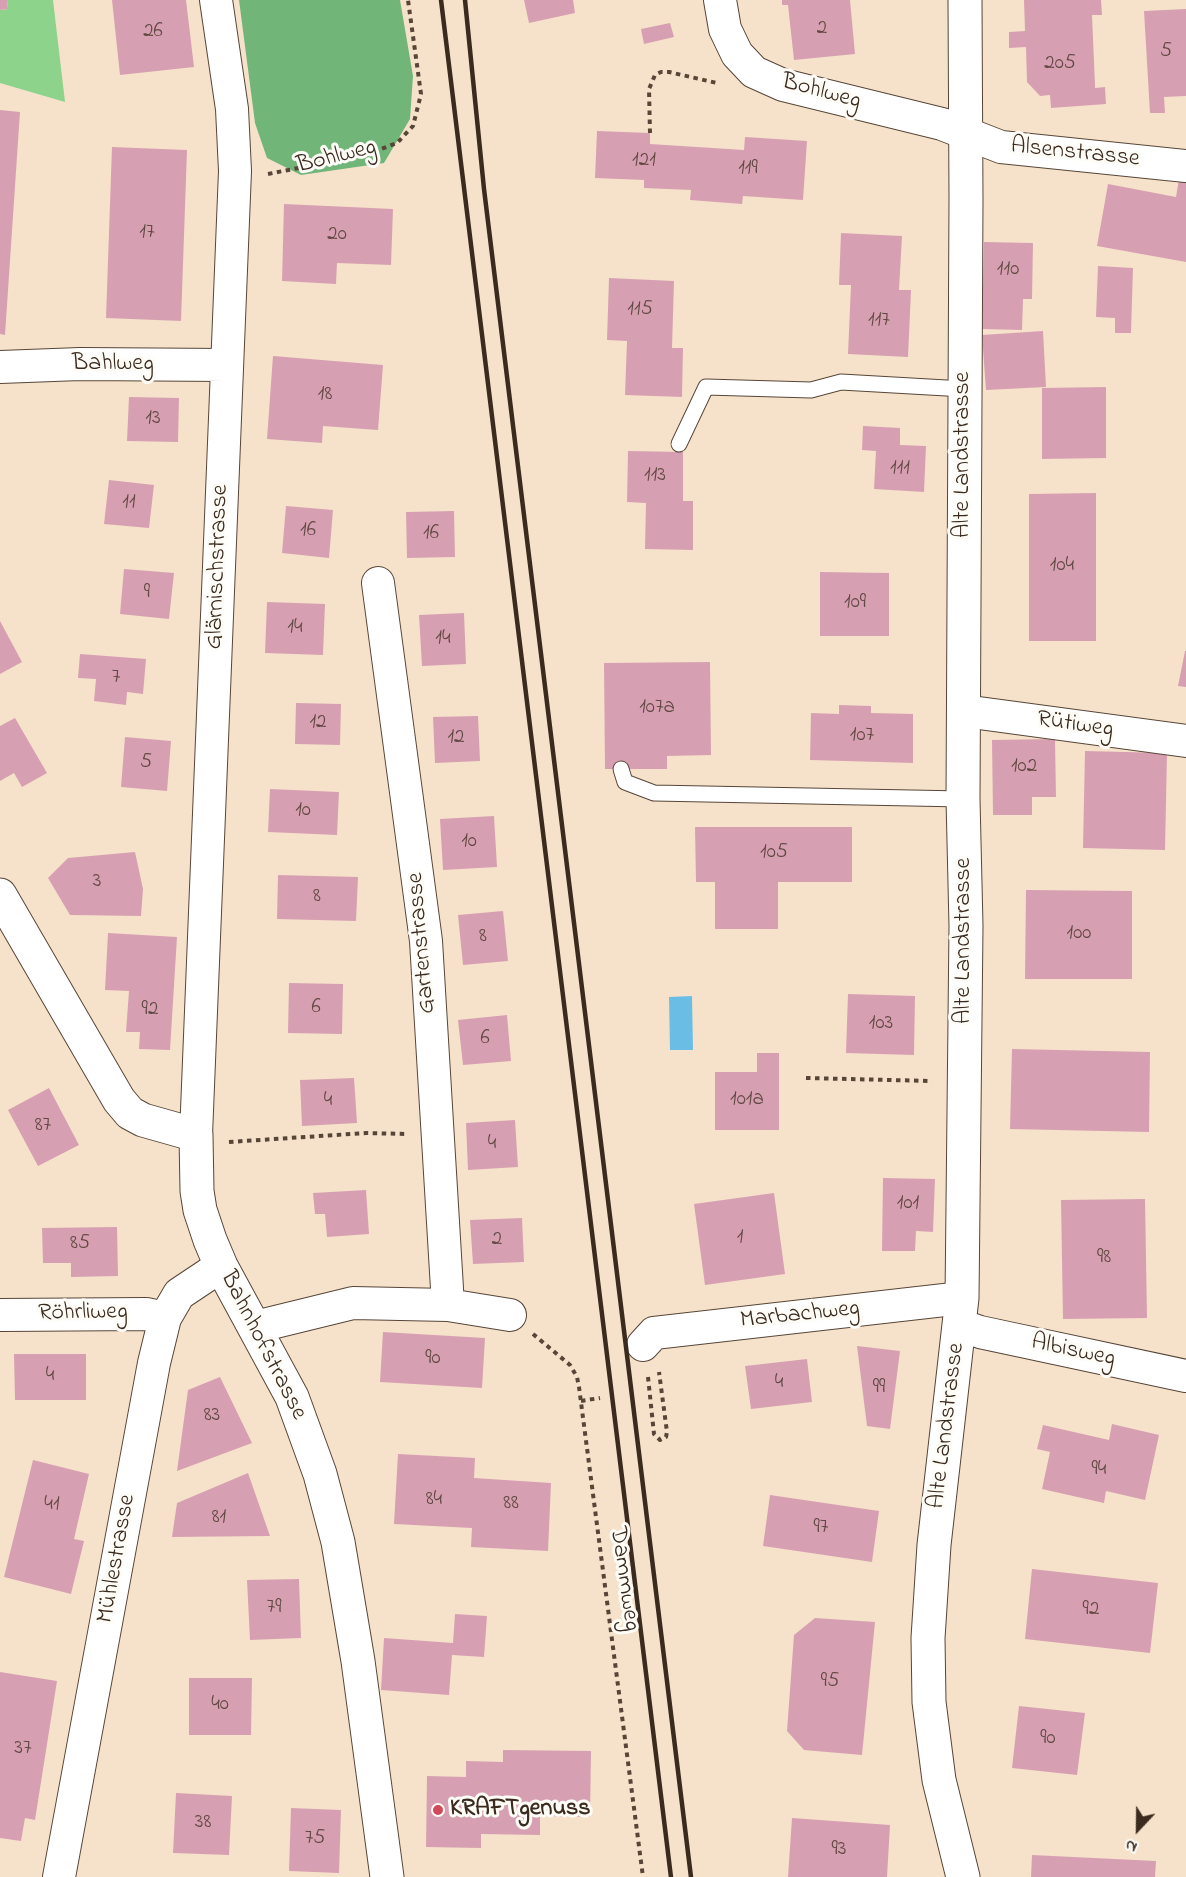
<!DOCTYPE html>
<meta charset="utf-8">
<style>
body{margin:0}
#map{position:relative;width:1186px;height:1877px;overflow:hidden;background:#f6e2ca;font-family:"Indie Flower",sans-serif}
canvas{display:block}
.north{position:absolute;left:1108px;top:1799px;width:60px;height:60px;-webkit-text-stroke:4px #fdfcf7;paint-order:stroke;rotate:202deg;font-size:16px;font-weight:700;line-height:24px;text-align:center;color:#3b2a1e}
.north::after{content:'';display:block;margin:auto;width:21px;height:27px;background:#3b2a1e;clip-path:polygon(50% 0,100% 100%,50% 72%,0 100%)}
</style>
<div id="map">
<canvas width="1186" height="1877"></canvas>
<div class="north">N</div>
</div>
<script>
const ctx = document.querySelector('canvas').getContext('2d');
ctx.lineJoin = 'round';
function fill(path, color) {
  ctx.fillStyle = color;
  ctx.fill(path, 'evenodd');
}
function poly(rows) {
  const path = new Path2D();
  for (const r of rows) {
    path.moveTo(r[0], r[1]);
    for (let i = 2; i < r.length; i += 2) path.lineTo(r[i], r[i + 1]);
  }
  return path;
}
function strokePath(path, color, width, dash) {
  ctx.strokeStyle = color;
  ctx.lineWidth = width;
  ctx.lineCap = dash ? 'butt' : 'round';
  ctx.setLineDash(dash || []);
  ctx.stroke(path);
}
function drawText(font, color, halo, rows, align = 'center') {
  ctx.font = font + ' "Indie Flower",sans-serif';
  ctx.lineWidth = 6;
  ctx.setLineDash([]);
  ctx.textBaseline = 'middle';
  ctx.strokeStyle = halo;
  ctx.fillStyle = color;
  for (const [text, x, y, turn = 0] of rows) {
    ctx.save();
    ctx.translate(x, y);
    ctx.rotate((+turn || 0) * Math.PI / 180);
    ctx.textAlign = isNaN(turn) ? turn : align;
    if (halo) ctx.strokeText(text, 0, 0);
    ctx.fillText(text, 0, 0);
    ctx.restore();
  }
}
fill(poly([
 [7,0,53,0,65,102,0,83,0,10,8,9]
]), '#8dd38c');
fill(poly([
 [239,0,400,0,413,76,410,119,384,163,301,175,267,158,255,123]
]), '#72b578');
fill(poly([
 [692,996,693,1050,670,1050,669,997]
]), '#6abee6');
fill(poly([
 [0,0,7,0,8,9,0,10],
 [112,0,186,0,194,67,120,75],
 [524,0,573,0,575,13,529,23],
 [782,0,850,0,855,54,794,60,788,5,782,5],
 [1024,0,1101,0,1102,15,1092,15,1095,85,1095,88,1105,87,1106,104,1051,108,1050,95,1040,96,1027,82,1026,47,1009,48,1009,32,1025,31],
 [1186,9,1186,96,1164,97,1165,113,1150,113,1144,11],
 [670,23,674,37,644,44,641,29],
 [0,110,20,112,5,335,0,334],
 [597,131,650,133,650,144,744,150,745,137,807,141,803,200,743,196,742,204,690,200,691,190,644,188,644,180,595,178],
 [112,147,187,150,181,321,106,318],
 [1181,167,1186,168,1186,262,1097,246,1108,184,1176,197],
 [284,204,393,209,391,265,337,263,336,284,282,281],
 [841,233,902,236,899,290,911,290,908,357,848,354,851,285,839,285],
 [984,242,1033,243,1032,299,1023,299,1022,330,982,329],
 [1098,266,1133,268,1131,333,1115,333,1115,318,1096,317],
 [609,278,674,281,672,348,683,348,682,397,625,395,627,341,607,340],
 [1043,331,1046,387,986,390,982,335],
 [273,356,383,365,378,430,323,426,322,443,267,439],
 [1106,387,1106,458,1042,459,1042,388],
 [129,397,179,398,178,442,127,441],
 [863,426,900,428,900,445,926,446,924,492,874,489,876,451,862,450],
 [628,451,683,452,683,501,693,501,693,550,645,549,646,503,627,502],
 [109,480,154,485,149,528,104,524],
 [1096,493,1096,641,1029,641,1029,494],
 [286,506,333,510,329,558,282,553],
 [454,511,455,557,407,558,406,512],
 [124,569,174,573,169,619,120,614],
 [820,572,889,573,889,636,820,636],
 [267,602,325,604,323,655,265,653],
 [464,613,466,664,422,666,419,615],
 [0,621,22,662,0,674],
 [1185,651,1186,651,1186,687,1178,686],
 [80,654,146,659,143,694,127,692,126,705,94,701,96,679,78,678],
 [710,662,711,755,667,756,667,769,605,769,604,663],
 [296,703,341,704,340,745,295,744],
 [839,705,871,706,871,713,913,714,913,763,810,760,811,713,839,714],
 [478,716,480,761,435,763,433,717],
 [15,718,47,773,22,787,14,773,0,781,0,726],
 [125,737,171,741,167,791,121,787],
 [1055,739,1056,797,1032,797,1032,815,993,815,992,740],
 [1085,751,1167,753,1165,850,1083,848],
 [270,789,339,792,337,835,268,832],
 [494,816,497,867,443,870,440,819],
 [695,827,852,827,852,882,778,882,778,929,715,929,715,882,696,882],
 [135,852,143,889,141,916,70,915,48,878,68,858],
 [278,875,358,877,356,921,277,919],
 [1026,890,1132,891,1132,979,1025,979],
 [503,911,508,961,463,965,458,915],
 [108,933,177,937,170,1050,139,1049,140,1032,126,1032,129,991,105,990],
 [289,983,343,984,342,1034,288,1033],
 [848,994,915,996,914,1055,846,1053],
 [507,1015,511,1061,463,1065,458,1020],
 [1012,1049,1150,1052,1149,1132,1010,1129],
 [757,1053,779,1053,779,1130,715,1130,715,1072,757,1072],
 [354,1078,357,1123,302,1126,300,1080],
 [49,1088,79,1145,38,1166,8,1110],
 [515,1120,518,1167,468,1170,466,1123],
 [883,1178,935,1179,933,1232,916,1231,915,1251,882,1251],
 [366,1190,369,1234,327,1237,325,1214,315,1214,313,1193],
 [774,1193,785,1274,705,1285,694,1204],
 [1145,1199,1147,1318,1063,1319,1061,1200],
 [522,1218,524,1262,473,1264,470,1220],
 [117,1227,118,1276,71,1277,71,1263,43,1263,42,1228],
 [383,1332,485,1338,482,1388,380,1382],
 [857,1346,900,1351,890,1429,867,1426],
 [14,1354,86,1354,86,1400,15,1400],
 [807,1359,812,1402,751,1409,745,1366],
 [220,1377,252,1443,177,1471,188,1390],
 [1112,1424,1159,1435,1145,1500,1106,1491,1104,1503,1042,1489,1050,1452,1037,1449,1043,1425,1109,1440],
 [398,1454,475,1458,474,1478,551,1483,548,1551,471,1547,472,1528,394,1524],
 [33,1460,89,1474,74,1539,84,1541,71,1594,4,1577],
 [248,1473,270,1536,172,1537,177,1503],
 [770,1495,879,1511,872,1562,763,1546],
 [1032,1569,1158,1583,1150,1653,1025,1639],
 [299,1579,301,1638,250,1640,247,1580],
 [455,1614,487,1616,484,1657,452,1655,449,1695,381,1690,384,1638,453,1643],
 [815,1618,875,1622,862,1755,804,1750,787,1731,794,1635],
 [0,1672,57,1681,35,1820,25,1818,21,1841,0,1838],
 [189,1678,252,1678,251,1735,189,1735],
 [1019,1706,1085,1713,1077,1775,1012,1768],
 [503,1750,591,1751,590,1817,540,1816,540,1835,481,1834,481,1848,426,1847,427,1776,466,1777,466,1761,503,1762],
 [176,1793,232,1796,229,1855,173,1853],
 [291,1808,341,1810,339,1873,289,1871],
 [792,1818,890,1825,887,1877,788,1877],
 [1032,1855,1156,1861,1155,1877,1031,1877]
]), '#d7a0b2');
const service = poly([
 [679,444,706,387,811,390,841,382,964,389],
 [621,769,625,782,654,793,963,799]
]);
const minor = poly([
 [720,0,725,29,737,54,754,72,783,85,942,124,1001,147,1186,166],
 [0,367,80,364,227,365],
 [964,711,1186,741],
 [196,1135,235,171,232,109,216,0],
 [448,1305,510,1315],
 [0,1315,146,1314,165,1318],
 [960,1325,980,1332,1186,1376],
 [255,1327,353,1303,448,1305,426,941,378,583],
 [643,1345,654,1333,962,1298],
 [59,1877,154,1363,165,1318,179,1294,221,1266]
]);
const tertiary = poly([
 [0,895,119,1100,130,1113,143,1120,196,1135,197,1191,200,1210,210,1240,221,1266,292,1397,320,1474,338,1542,358,1661,387,1877]
]);
const secondary = poly([
 [963,1877,939,1780,929,1702,928,1638,934,1545,962,1298,966,926,963,799,966,199,965,0]
]);
strokePath(service, '#574638', 17);
strokePath(minor, '#574638', 34);
strokePath(tertiary, '#574638', 35);
strokePath(secondary, '#574638', 35);
strokePath(poly([
 [650,133,649,89,655,75,661,72,669,72,717,83],
 [268,174,365,155,397,143,413,126,421,94,408,0],
 [806,1078,932,1081],
 [229,1142,366,1133,407,1134],
 [533,1334,570,1365,577,1377,579,1387,643,1877],
 [648,1377,654,1434,660,1440,666,1437,667,1432,659,1372],
 [581,1401,600,1398]
]), '#574638', 4, [4.5, 4.5]);
strokePath(service, '#fff', 15);
strokePath(minor, '#fff', 32);
strokePath(tertiary, '#fff', 33);
strokePath(secondary, '#fff', 33);
strokePath(poly([
 [441,0,671,1877],
 [465,0,484,189,691,1877]
]), '#3b2a1e', 4.5);
for (const [x, y, r, color] of [
 [438,1810,6,"#d1495b"]
]) {
  const dot = new Path2D();
  dot.arc(x, y, r, 0, 2 * Math.PI);
  ctx.fillStyle = color;
  ctx.fill(dot);
  strokePath(dot, '#fdfcf7', 2);
}
drawText('21px', '#624843', null, [
 ["2",822,30],
 ["26",153,33],
 ["5",1166,53],
 ["205",1060,65],
 ["121",644,162],
 ["119",748,170],
 ["17",147,234],
 ["20",337,236],
 ["110",1008,271],
 ["115",640,311],
 ["117",879,322],
 ["18",325,396],
 ["13",153,420],
 ["111",900,470],
 ["113",655,477],
 ["11",129,504],
 ["16",308,532],
 ["16",431,535],
 ["104",1062,567],
 ["9",147,594],
 ["109",855,604],
 ["14",295,629],
 ["14",443,640],
 ["7",116,679],
 ["107a",657,709],
 ["12",318,724],
 ["107",862,737],
 ["12",456,739],
 ["5",146,764],
 ["102",1024,768],
 ["10",303,812],
 ["10",469,843],
 ["105",774,854],
 ["3",97,883],
 ["8",317,898],
 ["100",1079,935],
 ["8",483,938],
 ["6",316,1009],
 ["92",150,1011],
 ["103",881,1025],
 ["6",485,1040],
 ["101a",747,1101],
 ["4",328,1102],
 ["87",43,1127],
 ["4",492,1145],
 ["101",908,1205],
 ["1",740,1239],
 ["2",497,1241],
 ["85",80,1245],
 ["98",1104,1259],
 ["90",433,1360],
 ["4",50,1377],
 ["4",779,1384],
 ["99",879,1389],
 ["83",212,1417],
 ["94",1099,1471],
 ["84",434,1501],
 ["88",511,1505],
 ["41",52,1506],
 ["81",219,1519],
 ["97",821,1529],
 ["79",274,1609],
 ["92",1091,1611],
 ["95",830,1683],
 ["40",220,1706],
 ["90",1048,1740],
 ["37",23,1750],
 ["38",203,1824],
 ["75",315,1840],
 ["93",839,1851]
]);
drawText('24px', '#3b2a1e', '#fdfcf7', [
 ["Bohlweg",821,93,15],
 ["Alsenstrasse",1075,154,6],
 ["Bohlweg",337,158,-14],
 ["Bahlweg",113,365],
 ["Alte Landstrasse",964,455,-90],
 ["Glärnischstrasse",219,567,-88],
 ["Rütiweg",1075,726,8],
 ["Alte Landstrasse",965,941,-90],
 ["Gartenstrasse",423,943,-95],
 ["Röhrliweg",83,1314,-1],
 ["Marbachweg",800,1316,-6],
 ["Bahnhofstrasse",262,1346,63],
 ["Albisweg",1073,1352,12],
 ["Alte Landstrasse",948,1426,-83],
 ["Mühlestrasse",118,1559,-80],
 ["Dammweg",623,1579,82]
]);
drawText('bold 24px', '#3b2a1e', '#fdfcf7', [
 ["KRAFTgenuss",450,1810]
], 'left');
</script>
